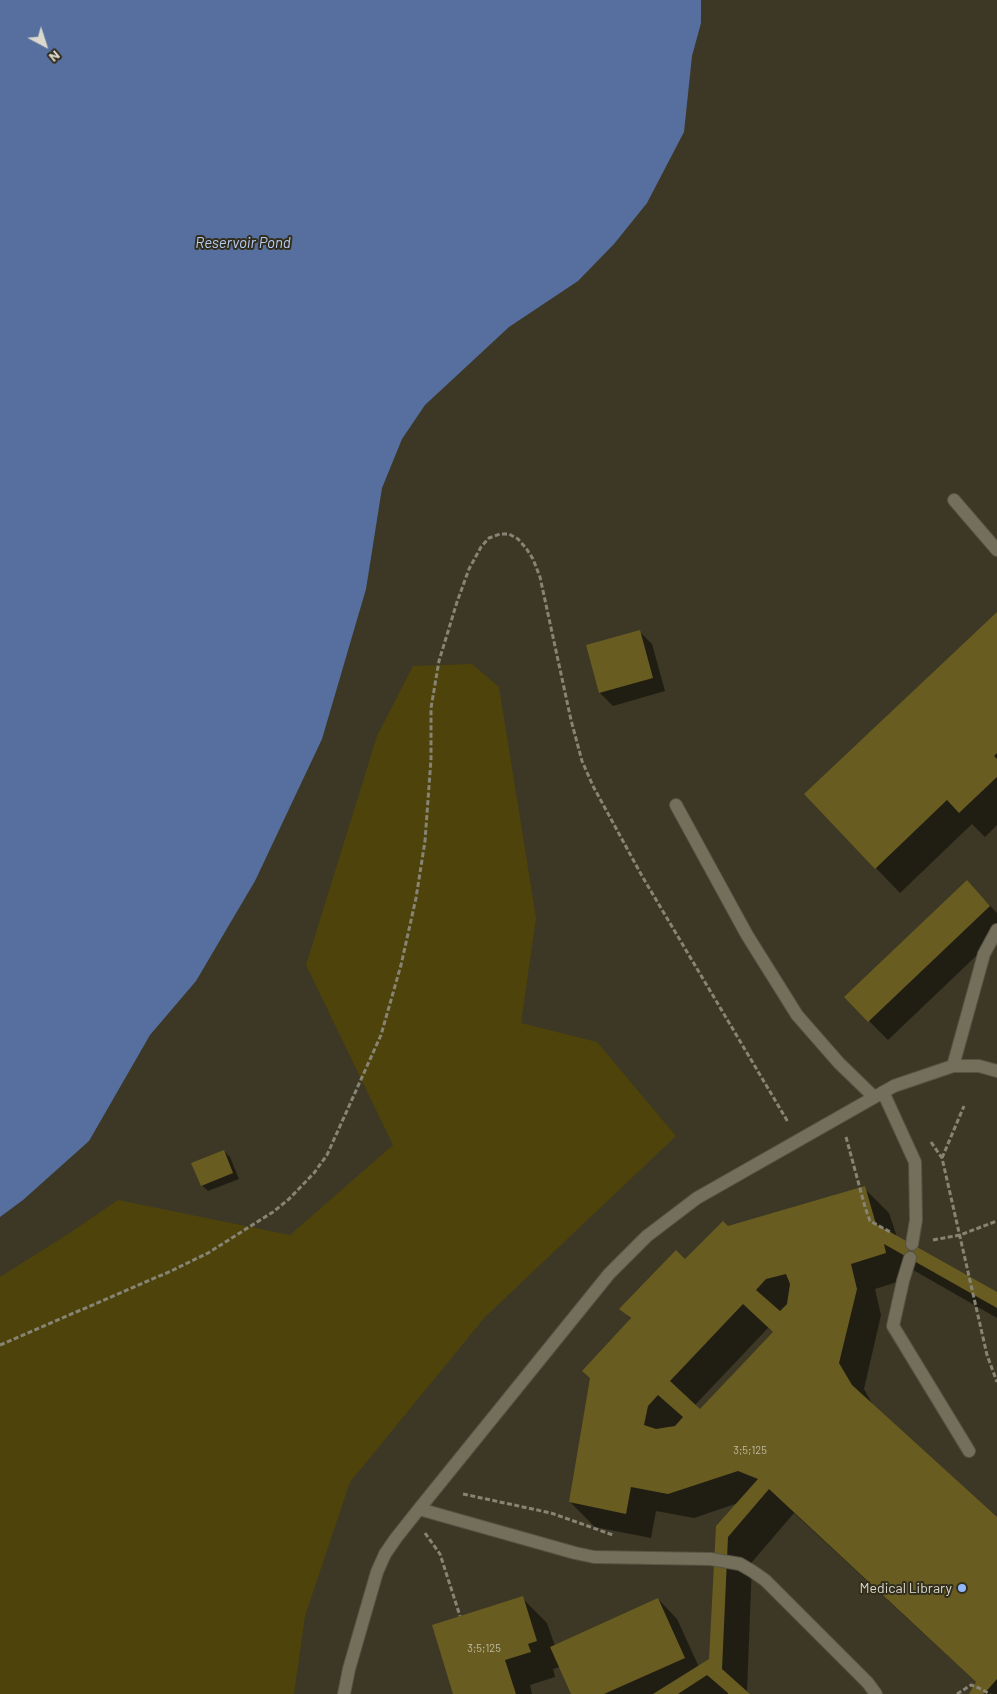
<!DOCTYPE html>
<style>
body{margin:0}
#map{position:relative;width:997px;height:1694px;overflow:hidden;background:#3c3825;font-family:Barlow,sans-serif}
canvas{display:block}
.north{position:absolute;left:20px;top:20px;width:50px;height:50px;-webkit-text-stroke:4px #322e1c;paint-order:stroke;rotate:140deg;font-size:14px;font-weight:700;line-height:20px;text-align:center;color:#dbd9ce}
.north::after{content:'';display:block;margin:auto;width:18px;height:22px;background:#dbd9ce;clip-path:polygon(50% 0,100% 100%,50% 72%,0 100%)}
</style>
<div id="map">
<canvas width="997" height="1694"></canvas>
<div class="north">N</div>
</div>
<script>
const ctx = document.querySelector('canvas').getContext('2d');
ctx.lineJoin = 'round';
function fill(path, color) {
  ctx.fillStyle = color;
  ctx.fill(path, 'evenodd');
}
function poly(rows) {
  const path = new Path2D();
  for (const r of rows) {
    path.moveTo(r[0], r[1]);
    for (let i = 2; i < r.length; i += 2) path.lineTo(r[i], r[i + 1]);
  }
  return path;
}
function strokePath(path, color, width, dash) {
  ctx.strokeStyle = color;
  ctx.lineWidth = width;
  ctx.lineCap = dash ? 'butt' : 'round';
  ctx.setLineDash(dash || []);
  ctx.stroke(path);
}
function drawText(font, color, halo, rows, align = 'center') {
  ctx.font = font + ' Barlow,sans-serif';
  ctx.lineWidth = 4;
  ctx.setLineDash([]);
  ctx.textBaseline = 'middle';
  ctx.strokeStyle = halo;
  ctx.fillStyle = color;
  for (const [text, x, y, turn = 0] of rows) {
    ctx.save();
    ctx.translate(x, y);
    ctx.rotate((+turn || 0) * Math.PI / 180);
    ctx.textAlign = isNaN(turn) ? turn : align;
    if (halo) ctx.strokeText(text, 0, 0);
    ctx.fillText(text, 0, 0);
    ctx.restore();
  }
}
fill(poly([
 [472,664,499,687,536,918,521,1023,597,1042,676,1136,485,1317,350,1482,305,1616,294,1694,0,1694,0,1277,68,1234,118,1200,290,1235,393,1145,306,965,377,736,413,666]
]), '#4e430b');
fill(poly([
 [0,0,701,0,701,23,692,56,684,132,647,203,614,244,578,281,509,327,425,405,402,439,382,488,366,589,322,739,255,881,196,981,150,1035,89,1141,23,1200,0,1217]
]), '#576f9e');
fill(poly([
 [997,614,997,825,985,837,972,824,900,893,876,868],
 [639,631,652,644,665,691,613,706,600,693],
 [967,882,997,913,997,936,888,1040,869,1021],
 [224,1151,230,1157,239,1179,208,1191,202,1185],
 [864,1188,889,1213,897,1237,997,1294,997,1318,908,1267,910,1278,875,1289,881,1315,864,1389,874,1407,997,1519,997,1694,971,1694,977,1683,794,1513,752,1562,747,1692,749,1694,572,1694,560,1667,553,1669,555,1677,530,1685,532,1694,454,1694,522,1598,547,1623,555,1646,658,1599,677,1619,699,1667,710,1660,717,1527,738,1503,694,1518,656,1511,651,1538,595,1527,570,1502,631,1319,621,1309,728,1227],
 [768,1328,774,1332,700,1410,695,1405]
]), '#0007');
fill(poly([
 [997,612,997,753,994,756,997,759,997,777,959,813,947,800,875,869,804,794],
 [640,630,653,678,599,693,586,645],
 [967,880,990,906,868,1022,844,997],
 [224,1150,233,1173,201,1186,191,1163],
 [865,1186,876,1224,997,1292,997,1308,884,1244,886,1253,851,1264,857,1289,839,1363,852,1385,997,1517,997,1679,984,1694,969,1694,976,1682,769,1489,728,1537,722,1669,750,1694,728,1694,728,1693,707,1675,678,1694,653,1694,709,1659,716,1526,758,1479,738,1471,668,1494,631,1487,626,1514,569,1502,590,1378,582,1371,631,1318,619,1309,676,1250,685,1259,723,1221,728,1226],
 [786,1274,790,1284,787,1304,780,1311,756,1290,766,1279],
 [743,1304,773,1332,700,1409,670,1381],
 [658,1395,683,1417,675,1426,656,1429,644,1425,648,1406],
 [523,1596,537,1641,528,1644,531,1652,505,1660,516,1694,453,1694,432,1625],
 [658,1598,685,1658,604,1694,571,1694,550,1647]
]), '#685c21');
const minor = poly([
 [954,500,997,550],
 [676,805,747,935,797,1015,839,1063,874,1097],
 [997,930,984,954,953,1066,979,1066,997,1071],
 [883,1092,915,1162,916,1220,912,1244],
 [910,1258,903,1281,893,1326,969,1451],
 [344,1694,349,1669,377,1572,385,1554,396,1538,419,1509],
 [876,1694,868,1683,765,1580,752,1571,740,1564,711,1559,594,1557,575,1553,419,1509,609,1274,647,1236,697,1198,894,1086,953,1066]
]);
strokePath(minor, '#575343', 14);
strokePath(poly([
 [846,1137,865,1207,870,1221,892,1233],
 [931,1142,942,1158,987,1355,997,1382],
 [942,1158,964,1106],
 [933,1240,960,1235,997,1221],
 [0,1345,171,1271,208,1253,273,1212,289,1199,314,1173,327,1155,381,1035,401,965,416,898,425,841,431,759,431,708,439,661,457,602,469,569,481,547,489,538,500,534,509,534,518,539,526,548,533,559,540,577,571,720,582,761,593,786,642,876,788,1122],
 [463,1494,551,1513,613,1535],
 [425,1533,440,1554,460,1616],
 [957,1694,971,1685,979,1688,990,1694]
]), '#878475', 3, [5, 2.5]);
strokePath(minor, '#736f5b', 12);
for (const [x, y, r, color] of [
 [962,1588,5,"#93b7fd"]
]) {
  const dot = new Path2D();
  dot.arc(x, y, r, 0, 2 * Math.PI);
  ctx.fillStyle = color;
  ctx.fill(dot);
  strokePath(dot, '#322e1c', 2);
}
drawText('11px', '#bebaa3', null, [
 ["3;5;125",750,1450],
 ["3;5;125",484,1648]
]);
drawText('14px', '#dbd9ce', '#322e1c', [
 ["Medical Library",952,1588]
], 'right');
drawText('italic 15px', '#b6cdf8', '#322e1c', [
 ["Reservoir Pond",243,243]
]);
</script>
